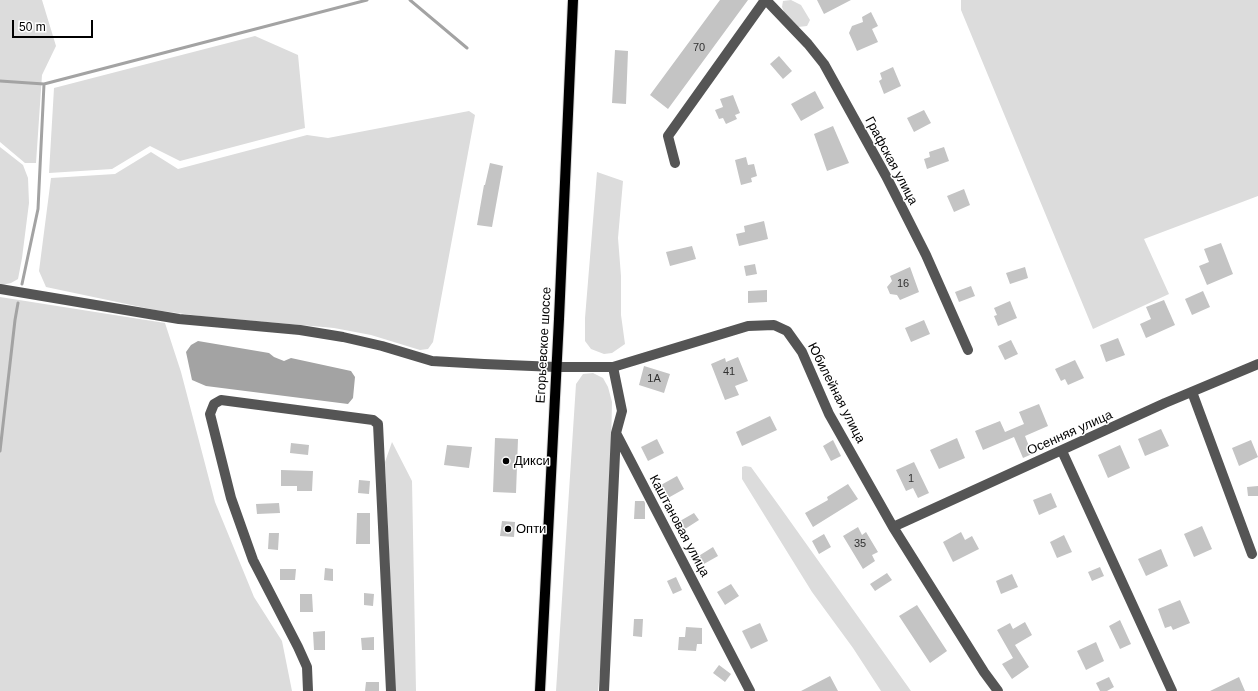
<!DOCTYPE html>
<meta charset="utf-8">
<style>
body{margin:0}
#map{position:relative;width:1258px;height:691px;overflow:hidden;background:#fff;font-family:Arial,sans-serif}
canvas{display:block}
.scale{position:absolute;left:12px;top:20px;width:81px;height:18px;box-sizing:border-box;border:2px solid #000;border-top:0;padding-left:5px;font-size:12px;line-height:14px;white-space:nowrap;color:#000;-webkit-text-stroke:3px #fff;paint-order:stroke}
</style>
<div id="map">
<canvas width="1258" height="691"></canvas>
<div class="scale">50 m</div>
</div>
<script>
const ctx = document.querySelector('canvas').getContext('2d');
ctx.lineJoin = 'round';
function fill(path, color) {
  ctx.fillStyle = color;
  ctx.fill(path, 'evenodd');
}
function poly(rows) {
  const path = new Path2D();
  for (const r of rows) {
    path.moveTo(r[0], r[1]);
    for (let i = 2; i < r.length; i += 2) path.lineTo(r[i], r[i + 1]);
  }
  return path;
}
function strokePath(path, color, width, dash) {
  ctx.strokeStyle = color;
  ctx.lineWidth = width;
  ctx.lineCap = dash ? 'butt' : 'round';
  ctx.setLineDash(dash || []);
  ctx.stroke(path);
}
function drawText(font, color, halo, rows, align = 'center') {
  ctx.font = font + ' Arial,sans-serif';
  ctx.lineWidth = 3;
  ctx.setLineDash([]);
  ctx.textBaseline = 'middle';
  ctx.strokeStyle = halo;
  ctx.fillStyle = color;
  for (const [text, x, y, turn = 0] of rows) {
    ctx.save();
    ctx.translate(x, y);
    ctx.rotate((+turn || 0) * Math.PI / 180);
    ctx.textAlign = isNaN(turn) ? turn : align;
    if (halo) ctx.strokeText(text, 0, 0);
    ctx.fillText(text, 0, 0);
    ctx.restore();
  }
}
fill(poly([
 [0,0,42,0,56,46,42,75,36,163,25,163,0,142],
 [791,0,801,5,810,20,807,26,798,27,785,14,782,7,783,1],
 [961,0,1258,0,1258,196,1144,239,1169,294,1093,329,961,10],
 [255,36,298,55,305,128,180,161,150,146,112,169,49,173,54,88],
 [469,111,475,115,433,342,428,349,420,350,371,335,334,328,200,316,155,310,46,287,39,271,51,178,115,174,151,152,178,169,307,135,328,138],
 [0,147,23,165,28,178,29,203,22,258,18,279,11,283,2,285,0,285],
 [597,172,623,181,618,238,621,276,621,315,625,344,612,353,604,354,591,349,585,341,585,318],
 [0,297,165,323,181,372,215,502,254,597,282,641,292,691,0,691],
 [593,373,603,378,608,387,612,402,608,592,598,691,556,691,576,384,583,374],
 [392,442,412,481,416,691,395,691,385,462],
 [745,466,751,467,780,507,911,691,881,691,853,648,812,592,742,479,742,467]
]), '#dcdcdc');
fill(poly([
 [198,341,269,353,274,357,284,361,291,358,351,371,355,377,353,398,348,404,206,386,192,380,186,352,191,345]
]), '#a3a3a3');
strokePath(poly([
 [410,0,467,48],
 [0,81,44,84,367,0],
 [22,284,38,209,44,84],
 [0,451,15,320,18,303]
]), '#a3a3a3', 3);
fill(poly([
 [720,0,748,0,668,109,650,95],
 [817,0,851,0,824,14],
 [871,12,878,26,872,29,878,42,857,51,849,33,852,26,863,22,862,17],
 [615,50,628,51,626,104,612,103],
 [779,56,792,71,783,79,770,64],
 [893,67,901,86,884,94,879,81,882,79,880,73],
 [815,91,824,108,801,121,791,104],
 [733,95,740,113,735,115,737,119,726,124,723,118,719,119,715,110,723,107,720,99],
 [924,110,931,123,914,132,907,118],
 [833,126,849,163,827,171,814,134],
 [944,147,949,161,927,169,924,159,930,157,929,152],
 [746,157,748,165,754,164,757,176,751,178,752,182,741,185,735,160],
 [490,163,503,166,492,227,477,225,484,185,485,185],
 [964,189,970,205,954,212,947,196],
 [764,221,768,239,739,246,736,234,745,232,744,226],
 [1221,243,1233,274,1207,285,1199,266,1209,262,1204,249],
 [692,246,696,259,670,266,666,252],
 [755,264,757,274,746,276,744,266],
 [910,267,919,292,900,300,897,295,890,294,887,287,892,281,890,276],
 [1025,267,1028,278,1010,284,1006,273],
 [971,286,975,296,959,302,955,292],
 [767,290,767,302,748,303,748,291],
 [1203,291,1210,307,1192,315,1185,299],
 [1164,300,1175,325,1146,338,1140,324,1151,319,1146,307],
 [1010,301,1017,318,998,326,994,316,997,315,994,308],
 [924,320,930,334,911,342,905,328],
 [1118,338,1125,355,1106,362,1100,345],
 [1011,340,1018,354,1005,360,998,346],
 [738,357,748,381,735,386,739,395,725,400,711,364,725,358,726,362],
 [1075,360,1084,378,1068,385,1065,379,1061,381,1055,369],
 [644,366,670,374,664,393,639,385],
 [1039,404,1048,426,1025,436,1032,454,1023,458,1014,437,983,450,975,431,1000,421,1005,432,1024,424,1019,412],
 [770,416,777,430,742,446,736,432],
 [1161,429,1169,446,1145,456,1138,439],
 [495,438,518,439,516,493,493,492],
 [957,438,965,458,939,469,930,450],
 [657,439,664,453,648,461,641,447],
 [833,440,841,456,831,461,823,446],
 [1251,440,1258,457,1239,466,1232,448],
 [291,443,309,445,308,455,290,453],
 [447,445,472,447,469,468,444,465],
 [1120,445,1130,468,1108,478,1098,455],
 [914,462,929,493,918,498,913,488,906,491,896,470],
 [281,470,313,471,312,491,297,491,297,486,281,486],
 [677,476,684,489,668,498,661,485],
 [359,480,370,481,369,494,358,493],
 [848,484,858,499,813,527,805,513,828,500,827,497],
 [1258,486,1258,496,1248,496,1247,487],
 [1051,493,1057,507,1039,515,1033,500],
 [635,501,644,501,645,503,645,519,634,519],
 [279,503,280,513,257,514,256,504],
 [357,513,370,513,370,544,356,544],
 [694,513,699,520,685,529,680,521],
 [502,521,515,522,514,537,500,536],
 [1202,526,1212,549,1194,557,1184,534],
 [858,527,862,535,866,532,878,552,872,555,875,561,863,569,843,536],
 [961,532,965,540,972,536,979,549,953,562,943,542],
 [269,533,279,533,278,550,268,549],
 [824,534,831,547,819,554,812,541],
 [1064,535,1072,552,1057,558,1050,542],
 [713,547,718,556,702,565,697,557],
 [1161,549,1168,566,1146,576,1138,559],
 [1100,567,1104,576,1092,581,1088,572],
 [325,568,333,569,333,581,324,580],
 [280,569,296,569,295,580,280,580],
 [887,573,892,580,875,591,870,584],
 [1012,574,1018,587,1001,594,996,581],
 [676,577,682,590,673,594,667,581],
 [731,584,739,596,725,605,717,592],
 [364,593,374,594,373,606,364,605],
 [300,594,312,594,313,612,300,612],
 [1180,600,1190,623,1173,630,1171,626,1165,628,1158,609],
 [917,605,947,651,930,663,899,616],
 [634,619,643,619,642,637,633,636],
 [1120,620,1131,644,1120,649,1109,626],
 [1025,622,1032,635,1015,645,1029,667,1012,679,1002,664,1013,658,997,630,1010,623,1013,629],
 [760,623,768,641,751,649,742,631],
 [686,627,702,628,702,644,697,644,696,651,678,650,679,637,685,637],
 [325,631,325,650,314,650,313,632],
 [374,637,374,650,362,650,361,638],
 [1096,642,1104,661,1086,670,1077,651],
 [719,665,731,674,725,682,713,673],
 [830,676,838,691,801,691],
 [1109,677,1114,687,1107,691,1100,691,1096,683],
 [1239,677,1245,691,1210,691],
 [366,682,379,682,379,691,365,691]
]), '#c4c4c4');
const major = poly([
 [540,691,559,319,573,0]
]);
strokePath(major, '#dbdbdb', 12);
strokePath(poly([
 [766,0,808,44,824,64,886,176,926,255,968,350],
 [675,163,668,136,765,0],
 [0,289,179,319,300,330,343,337,382,346,432,361,484,364,556,367,613,367,748,326,774,325,787,331,802,352,829,414,893,527,984,672,998,691],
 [613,367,622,411,616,433,750,691],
 [1192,392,1252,554],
 [1062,451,1172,691],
 [893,527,1165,403,1258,364],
 [308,691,307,667,298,647,253,560,231,498,210,414,214,404,221,400,373,420,378,424,391,691],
 [604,691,616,433]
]), '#555', 10);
strokePath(major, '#000', 10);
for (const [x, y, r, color] of [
 [506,461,4,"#000"],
 [508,529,4,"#000"]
]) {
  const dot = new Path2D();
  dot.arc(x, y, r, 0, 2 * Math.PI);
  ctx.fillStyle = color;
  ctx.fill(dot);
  strokePath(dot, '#fff', 1.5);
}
drawText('11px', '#313131', null, [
 ["70",699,48],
 ["16",903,284],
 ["41",729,372],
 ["1А",654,379],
 ["1",911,479],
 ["35",860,544]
]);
drawText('13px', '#000', '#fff', [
 ["Графская улица",891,161,62],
 ["Егорьевское шоссе",544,345,-87],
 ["Юбилейная улица",836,393,63],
 ["Осенняя улица",1070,433,-24],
 ["Каштановая улица",679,526,62]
]);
drawText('13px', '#000', '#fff', [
 ["Дикси",514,461],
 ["Опти",516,529]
], 'left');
</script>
